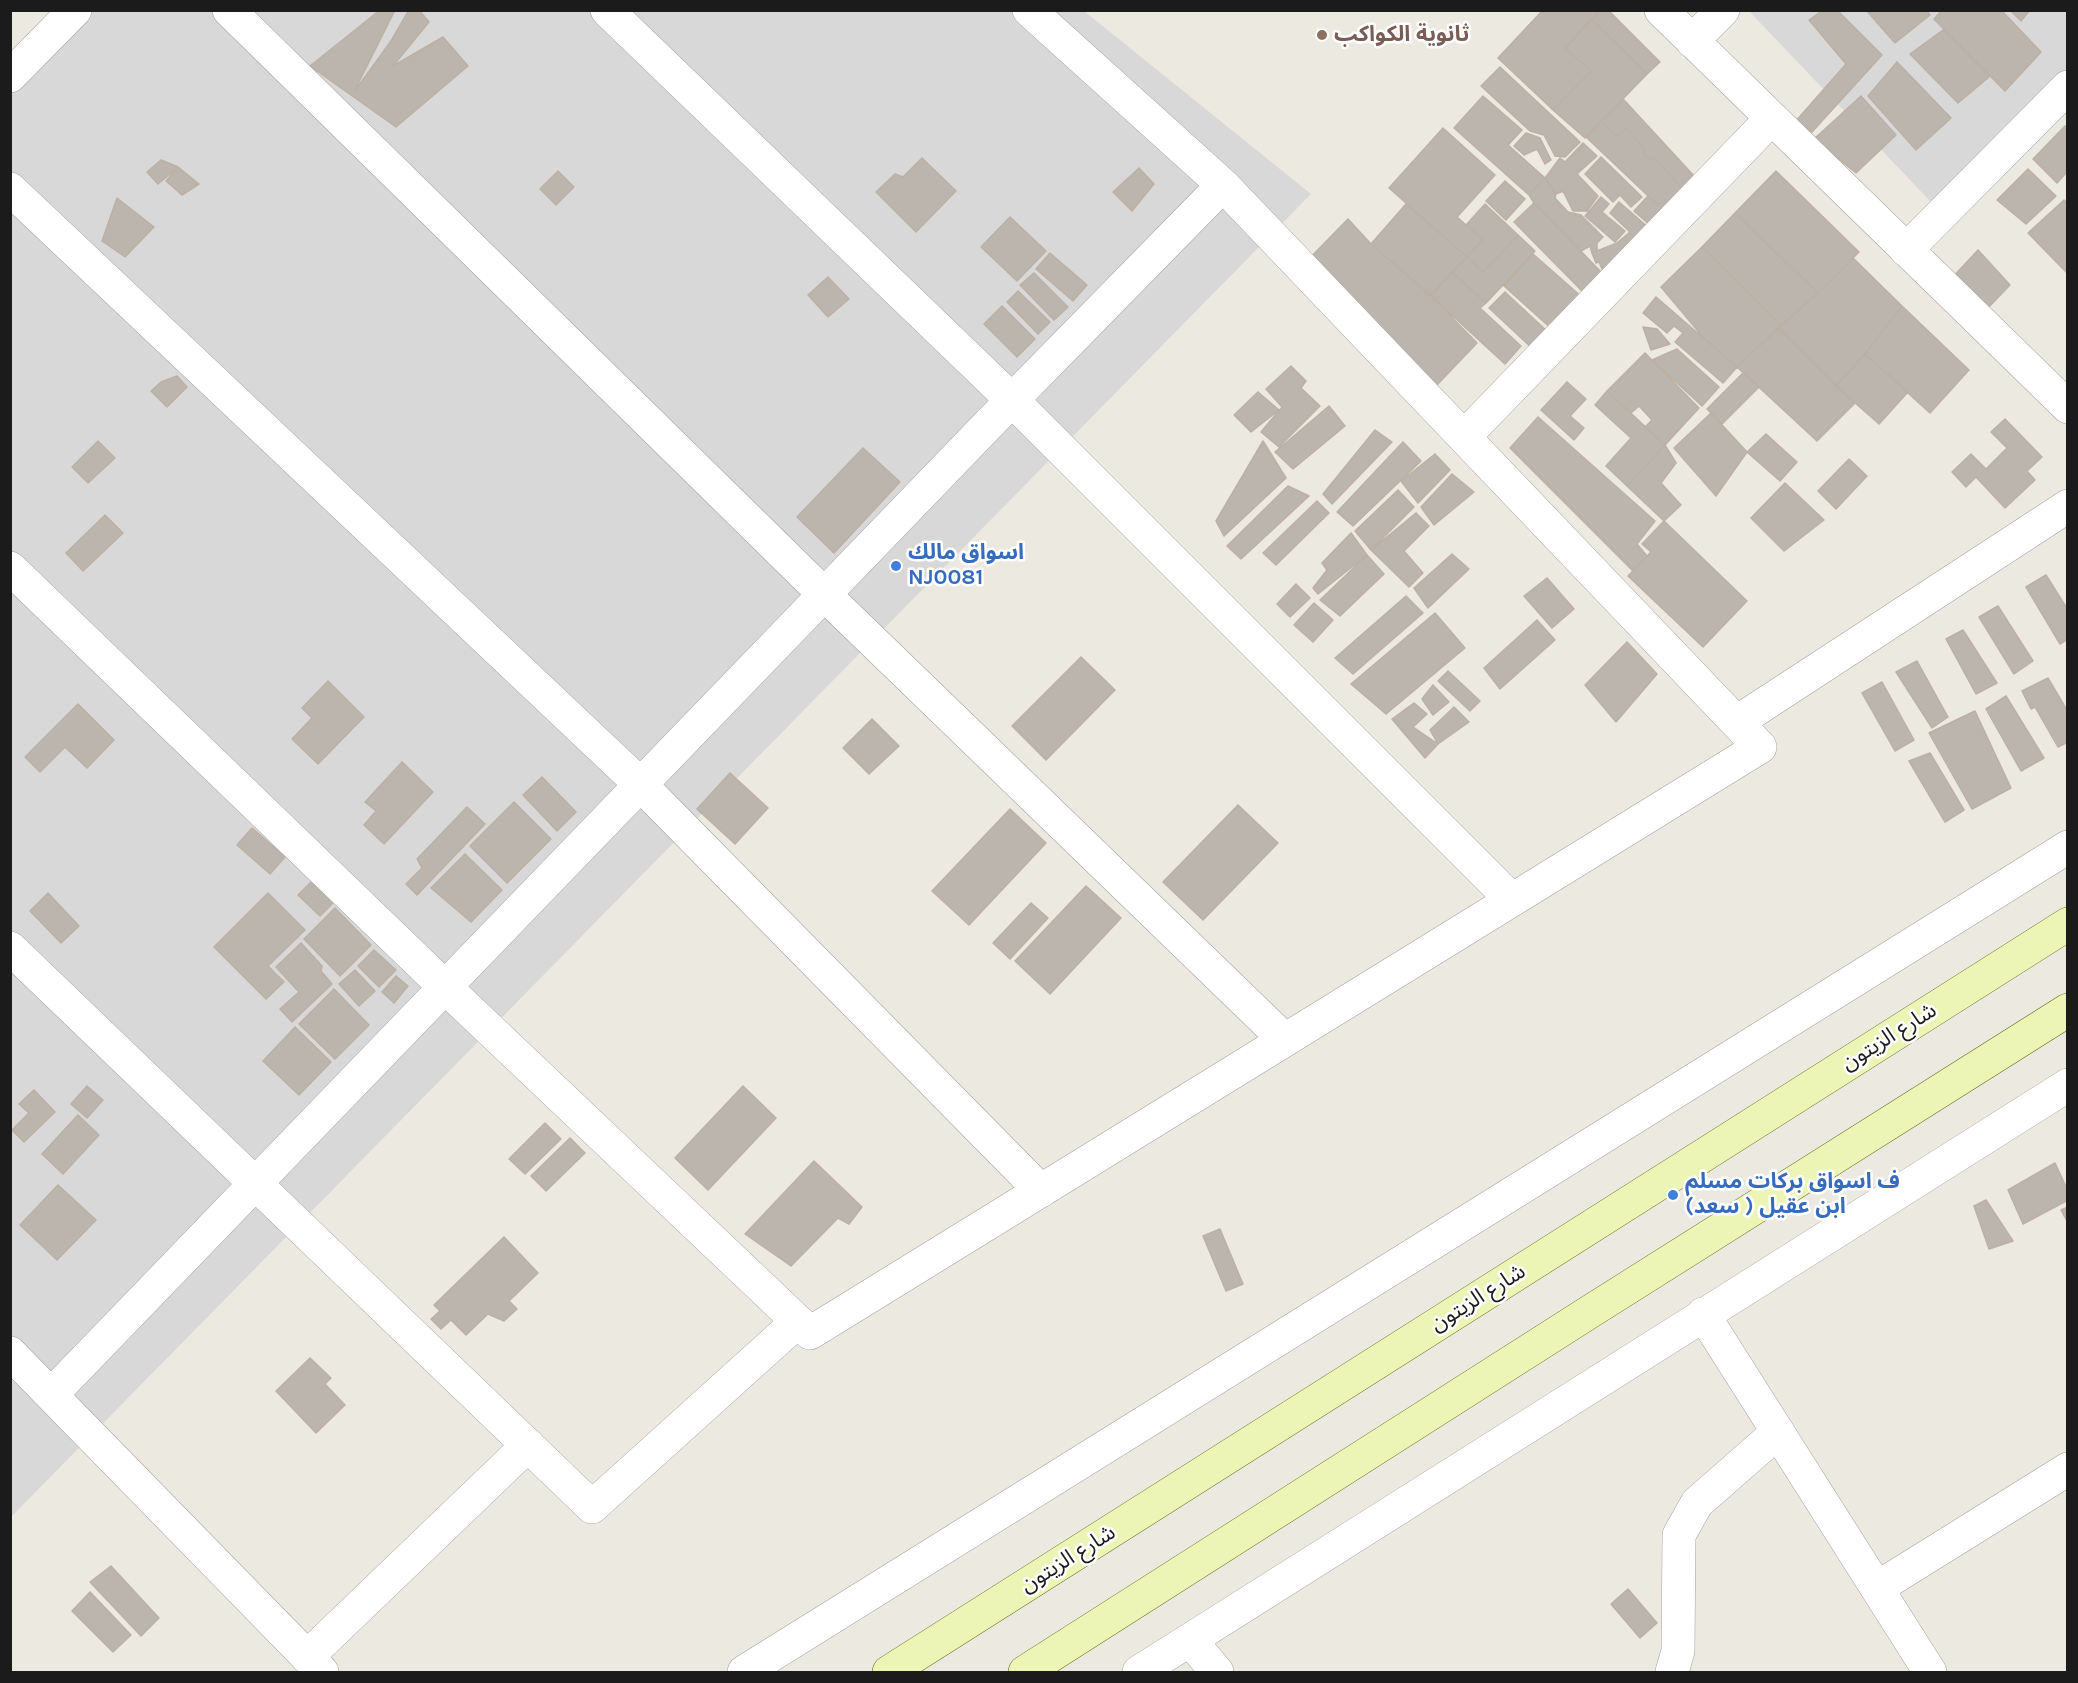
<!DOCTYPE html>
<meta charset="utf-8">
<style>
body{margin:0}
#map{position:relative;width:2078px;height:1683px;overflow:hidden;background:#ece9e1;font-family:Karla,sans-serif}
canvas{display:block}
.frame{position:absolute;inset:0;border:12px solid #1b1b1b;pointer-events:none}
</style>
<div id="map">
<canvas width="2078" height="1683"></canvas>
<div class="frame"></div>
</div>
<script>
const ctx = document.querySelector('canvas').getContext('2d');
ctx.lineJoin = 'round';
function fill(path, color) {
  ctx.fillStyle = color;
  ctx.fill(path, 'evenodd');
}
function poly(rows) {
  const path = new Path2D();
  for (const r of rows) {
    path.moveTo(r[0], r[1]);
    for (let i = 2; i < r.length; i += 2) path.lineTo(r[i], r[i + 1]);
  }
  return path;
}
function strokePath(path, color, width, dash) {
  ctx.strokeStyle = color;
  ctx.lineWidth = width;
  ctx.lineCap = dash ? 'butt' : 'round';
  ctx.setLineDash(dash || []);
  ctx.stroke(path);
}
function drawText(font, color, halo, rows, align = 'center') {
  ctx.font = font + ' Karla,"Noto Sans Arabic",sans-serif';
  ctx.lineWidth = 5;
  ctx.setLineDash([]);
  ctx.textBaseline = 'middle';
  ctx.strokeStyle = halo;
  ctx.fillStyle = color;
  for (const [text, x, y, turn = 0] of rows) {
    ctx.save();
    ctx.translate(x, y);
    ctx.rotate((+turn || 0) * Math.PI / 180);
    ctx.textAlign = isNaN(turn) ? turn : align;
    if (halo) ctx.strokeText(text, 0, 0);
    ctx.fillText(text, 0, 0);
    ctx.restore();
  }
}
fill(poly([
 [75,11,1084,11,1311,194,11,1517,11,75],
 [1749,11,2067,11,2067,94,1951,223]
]), '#d9d8d8');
const building = poly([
 [380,10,395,10,354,92,391,41,409,10,419,10,429,22,393,66,443,37,468,66,396,127,310,66,380,10],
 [1543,10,1601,10,1565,48,1591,71,1553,110,1498,58,1543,10],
 [1601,10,1608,10,1660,62,1647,74,1592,20,1601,10],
 [1823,10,1837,10,1882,55,1812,132,1795,122,1846,64,1809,20,1823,10],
 [1866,10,1926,10,1930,15,1895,43,1866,10],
 [1942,10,2001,10,2041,52,2005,91,1934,19,1942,10],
 [2010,10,2030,10,2021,21,2010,10],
 [1591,19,1647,74,1585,138,1553,110,1591,71,1565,48,1591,19],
 [1943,30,1989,77,1958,103,1910,54,1943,30],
 [1897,62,1951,118,1916,150,1868,96,1897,62],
 [1500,67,1580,142,1565,157,1555,156,1544,135,1530,131,1481,86,1500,67],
 [1483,96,1522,130,1508,145,1545,178,1529,195,1454,128,1483,96],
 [1861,96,1896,135,1856,173,1814,139,1861,96],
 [1624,100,1695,177,1682,188,1653,157,1650,160,1643,153,1644,148,1626,128,1616,137,1601,121,1624,100],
 [1601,121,1616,137,1626,128,1644,148,1643,153,1650,160,1653,157,1682,188,1664,211,1587,138,1601,121],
 [2065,126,2068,128,2068,171,2057,183,2033,159,2065,126],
 [1443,128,1495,175,1457,217,1483,240,1467,257,1389,188,1443,128],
 [1526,133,1540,138,1551,160,1545,164,1537,149,1524,155,1514,146,1526,133],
 [1583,143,1597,156,1577,174,1598,196,1587,211,1573,211,1563,191,1556,194,1545,178,1560,158,1565,162,1583,143],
 [1601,157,1642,197,1631,207,1620,195,1613,202,1585,174,1601,157],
 [922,158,956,191,916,232,876,192,895,174,903,177,922,158],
 [161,160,178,167,158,184,147,172,161,160],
 [178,167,199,184,182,195,166,181,178,167],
 [1139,168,1154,184,1132,211,1113,192,1139,168],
 [2028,169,2056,196,2026,224,1997,200,2028,169],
 [558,171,574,187,556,205,540,189,558,171],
 [1776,171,1859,252,1818,293,1735,213,1776,171],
 [1545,178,1556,194,1555,198,1568,212,1581,215,1603,237,1597,243,1597,251,1592,253,1590,246,1581,251,1534,203,1529,195,1545,178],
 [1505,181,1525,199,1506,220,1486,201,1505,181],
 [1648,196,1664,211,1651,226,1634,211,1648,196],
 [1601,197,1609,204,1602,212,1625,231,1615,242,1585,216,1601,197],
 [117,198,154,227,125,257,102,241,117,198],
 [2064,200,2068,204,2068,274,2028,233,2064,200],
 [1619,202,1649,228,1603,271,1599,262,1596,263,1592,253,1617,243,1630,232,1610,213,1619,202],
 [1534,203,1604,275,1584,293,1514,222,1534,203],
 [1406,204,1467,257,1430,295,1371,244,1406,204],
 [1485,204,1518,235,1483,272,1467,257,1483,240,1466,225,1485,204],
 [1735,213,1818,293,1781,326,1702,247,1735,213],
 [1010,217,1046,251,1017,281,981,247,1010,217],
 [1348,219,1371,244,1430,295,1477,343,1435,387,1306,262,1348,219],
 [1518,235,1535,251,1486,303,1452,272,1467,257,1483,272,1518,235],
 [1702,247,1781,326,1737,367,1703,337,1661,287,1702,247],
 [1978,250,2010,285,1983,313,1951,279,1978,250],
 [1050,253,1087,285,1073,301,1036,269,1050,253],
 [1533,254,1583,298,1554,331,1504,286,1533,254],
 [1853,258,1902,306,1865,354,1836,386,1778,328,1818,293,1853,258],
 [1452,272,1486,303,1480,308,1521,346,1505,364,1431,296,1452,272],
 [1034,273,1068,307,1054,320,1020,285,1034,273],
 [828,277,849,299,828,317,808,295,828,277],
 [1018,291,1050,322,1038,334,1007,302,1018,291],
 [1505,292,1549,333,1534,350,1489,308,1505,292],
 [1656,297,1737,367,1723,383,1675,342,1683,333,1674,326,1667,333,1643,313,1656,297],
 [1002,306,1035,339,1017,357,984,324,1002,306],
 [1902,306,1969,370,1930,413,1865,354,1902,306],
 [1643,327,1657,329,1670,344,1651,350,1643,327],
 [1778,328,1855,403,1817,441,1737,367,1778,328],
 [1677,349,1719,387,1702,406,1652,360,1677,349],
 [1645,353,1699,408,1665,445,1645,427,1652,420,1639,406,1631,413,1607,391,1645,353],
 [1865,354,1908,392,1879,424,1836,386,1865,354],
 [1291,366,1306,381,1301,388,1320,406,1279,447,1261,432,1282,407,1266,389,1291,366],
 [1744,372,1759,387,1722,424,1707,409,1744,372],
 [177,376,187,387,167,407,151,391,161,382,177,376],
 [1567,382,1586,399,1570,416,1584,428,1574,440,1541,410,1567,382],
 [1607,391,1665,445,1627,486,1606,466,1631,438,1595,405,1607,391],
 [1258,392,1279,410,1251,432,1234,415,1258,392],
 [1329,406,1345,426,1293,469,1275,452,1329,406],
 [1711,413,1747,452,1716,496,1674,448,1711,413],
 [1538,417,1655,521,1637,544,1647,556,1633,571,1510,448,1538,417],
 [2005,419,2042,457,2027,471,2035,480,2005,508,1976,477,1966,487,1952,472,1971,454,1986,469,2007,448,1991,432,2005,419],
 [1375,430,1392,442,1332,504,1323,494,1375,430],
 [1766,434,1797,462,1780,481,1747,452,1766,434],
 [98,441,115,458,88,483,72,467,98,441],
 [1263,441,1286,478,1224,536,1216,521,1263,441],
 [1403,442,1421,461,1353,526,1337,512,1403,442],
 [1665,445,1676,463,1661,483,1681,505,1664,521,1627,486,1665,445],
 [863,448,900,482,834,553,797,517,863,448],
 [1435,454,1450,470,1418,503,1401,481,1435,454],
 [1849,459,1867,476,1836,509,1818,491,1849,459],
 [1452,474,1474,492,1434,525,1421,507,1452,474],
 [1785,483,1824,520,1784,551,1751,518,1785,483],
 [1288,486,1309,496,1241,559,1227,546,1288,486],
 [1398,490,1414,507,1371,550,1355,531,1398,490],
 [1317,501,1329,513,1276,565,1263,553,1317,501],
 [1416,513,1429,526,1404,551,1423,573,1409,587,1371,550,1416,513],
 [105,515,123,533,83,571,66,553,105,515],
 [1664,521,1747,601,1703,647,1628,576,1651,552,1642,544,1664,521],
 [1351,533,1367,555,1318,594,1313,588,1327,570,1322,563,1351,533],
 [1452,554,1469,569,1428,608,1414,588,1452,554],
 [1367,555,1384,574,1340,616,1320,600,1367,555],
 [2046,575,2068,610,2068,639,2060,644,2026,587,2046,575],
 [1547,578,1574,609,1552,628,1524,596,1547,578],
 [1296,584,1310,598,1290,617,1277,604,1296,584],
 [1406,596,1423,613,1353,674,1335,658,1406,596],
 [1314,603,1333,620,1313,642,1294,625,1314,603],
 [1998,606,2033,661,2014,674,1979,617,1998,606],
 [1435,613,1465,648,1386,714,1351,684,1435,613],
 [1537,620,1555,640,1500,689,1484,668,1537,620],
 [1963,630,1997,683,1976,694,1946,639,1963,630],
 [1627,642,1657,674,1616,722,1585,685,1627,642],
 [1081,657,1115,690,1046,760,1012,726,1081,657],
 [1917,661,1948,717,1932,728,1896,672,1917,661],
 [1448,671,1480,701,1470,711,1438,681,1448,671],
 [2048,678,2068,712,2068,742,2058,747,2035,707,2031,709,2022,691,2048,678],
 [328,681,364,717,318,764,292,739,312,718,302,708,328,681],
 [1882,682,1914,740,1895,751,1862,693,1882,682],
 [1433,685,1449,702,1433,715,1422,699,1433,685],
 [2006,696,2044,758,2021,771,1986,709,2006,696],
 [1414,703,1427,714,1413,727,1438,744,1425,758,1392,719,1414,703],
 [78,704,114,740,87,768,65,747,40,772,25,757,78,704],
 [1454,707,1469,722,1438,744,1430,730,1454,707],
 [1975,711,2011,788,1972,809,1929,733,1975,711],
 [872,719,899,746,869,774,843,748,872,719],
 [1930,753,1964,810,1945,822,1909,761,1930,753],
 [402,762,433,792,384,844,364,825,376,811,365,802,402,762],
 [730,773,768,808,735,844,697,809,730,773],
 [542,777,576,812,557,831,523,795,542,777],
 [514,802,551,839,507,883,470,846,514,802],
 [1238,805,1278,843,1203,920,1163,882,1238,805],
 [467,807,485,824,417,895,406,884,422,868,417,859,467,807],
 [1010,809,1046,843,969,925,932,891,1010,809],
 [252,828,285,857,270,874,237,845,252,828],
 [465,854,502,890,471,922,431,888,465,854],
 [312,881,334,902,320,916,298,895,312,881],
 [1086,886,1121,918,1050,994,1015,961,1086,886],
 [48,893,79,926,61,943,30,911,48,893],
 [268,893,305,930,268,966,284,982,266,999,214,947,268,893],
 [1031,903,1048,918,1010,959,993,943,1031,903],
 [335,908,371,945,340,976,304,939,335,908],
 [301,943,322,966,321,971,332,984,292,1022,280,1009,299,992,276,967,301,943],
 [374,950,396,970,379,987,358,966,374,950],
 [355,970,375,991,359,1006,339,984,355,970],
 [396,976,408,986,394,1003,382,992,396,976],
 [334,989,369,1025,335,1059,299,1024,334,989],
 [295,1027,331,1062,299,1095,263,1061,295,1027],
 [87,1086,103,1100,87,1118,71,1104,87,1086],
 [743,1086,776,1118,708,1190,675,1158,743,1086],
 [34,1090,55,1112,24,1142,12,1130,29,1113,19,1104,34,1090],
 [78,1115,99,1135,63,1174,42,1154,78,1115],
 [545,1123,561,1139,525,1174,509,1159,545,1123],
 [570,1138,585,1153,546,1191,531,1176,570,1138],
 [814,1161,862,1207,849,1224,838,1218,791,1266,745,1234,814,1161],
 [2055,1163,2068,1191,2068,1200,2023,1224,2008,1190,2055,1163],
 [58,1185,96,1220,57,1260,20,1225,58,1185],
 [1986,1200,2013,1241,1989,1249,1974,1206,1986,1200],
 [2068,1207,2068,1223,2061,1210,2068,1207],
 [1220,1229,1243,1284,1226,1291,1203,1236,1220,1229],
 [504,1237,538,1273,509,1301,517,1309,504,1321,488,1314,466,1335,451,1320,441,1329,431,1319,440,1311,434,1305,504,1237],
 [310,1358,331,1378,325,1384,345,1405,316,1433,276,1391,310,1358],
 [111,1566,159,1618,141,1636,90,1582,111,1566],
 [1628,1589,1657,1623,1640,1638,1611,1604,1628,1589],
 [90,1592,131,1635,113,1652,72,1611,90,1592]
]);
fill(building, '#bcb5ae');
strokePath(building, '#bcb0a4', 1.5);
const street = poly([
 [229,10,825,595,1285,1040],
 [607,10,1012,400,1512,900],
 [1661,10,2068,407],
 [1692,41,1723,10],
 [10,76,75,10],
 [10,189,640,784,1041,1191],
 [1906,250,2068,87],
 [1464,437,1772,118],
 [10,568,446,988,810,1333,1760,747,1223,185,1029,10],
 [1737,722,2068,506],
 [10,948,592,1507,797,1322],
 [1703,1314,1930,1672],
 [10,1353,322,1672],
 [52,1394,1012,400,1223,185],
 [1877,1588,2068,1469],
 [1190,1640,1217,1672],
 [307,1657,528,1445],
 [744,1672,2068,847],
 [1139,1672,2068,1085],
 [1672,1672,1678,1651,1679,1535,1697,1503,1778,1432]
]);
const secondary = poly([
 [889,1672,2068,924],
 [1025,1672,1591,1311,2068,1010]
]);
strokePath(street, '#a2a2a2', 34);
strokePath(secondary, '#57670c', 34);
strokePath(street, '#fff', 33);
strokePath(secondary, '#ecf4b6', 33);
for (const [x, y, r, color] of [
 [1322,35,6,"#8d6e63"],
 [896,566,6,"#3f7fe0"],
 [1673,1195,6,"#3f7fe0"]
]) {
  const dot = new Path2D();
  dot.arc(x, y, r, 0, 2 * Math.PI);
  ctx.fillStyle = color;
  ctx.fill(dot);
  strokePath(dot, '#fff', 2);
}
drawText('bold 22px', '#785e54', '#fff', [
 ["ثانوية الكواكب",1334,35]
], 'left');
drawText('bold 22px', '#366cbe', '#fff', [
 ["اسواق مالك",908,553],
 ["NJ0081",908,578],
 ["ف اسواق بركات مسلم",1685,1182],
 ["ابن عقيل ( سعد)",1685,1207]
], 'left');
drawText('22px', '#1b1b1b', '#fff', [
 ["شارع الزيتون",1889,1037,-32],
 ["شارع الزيتون",1478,1298,-32],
 ["شارع الزيتون",1068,1559,-32]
]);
</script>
